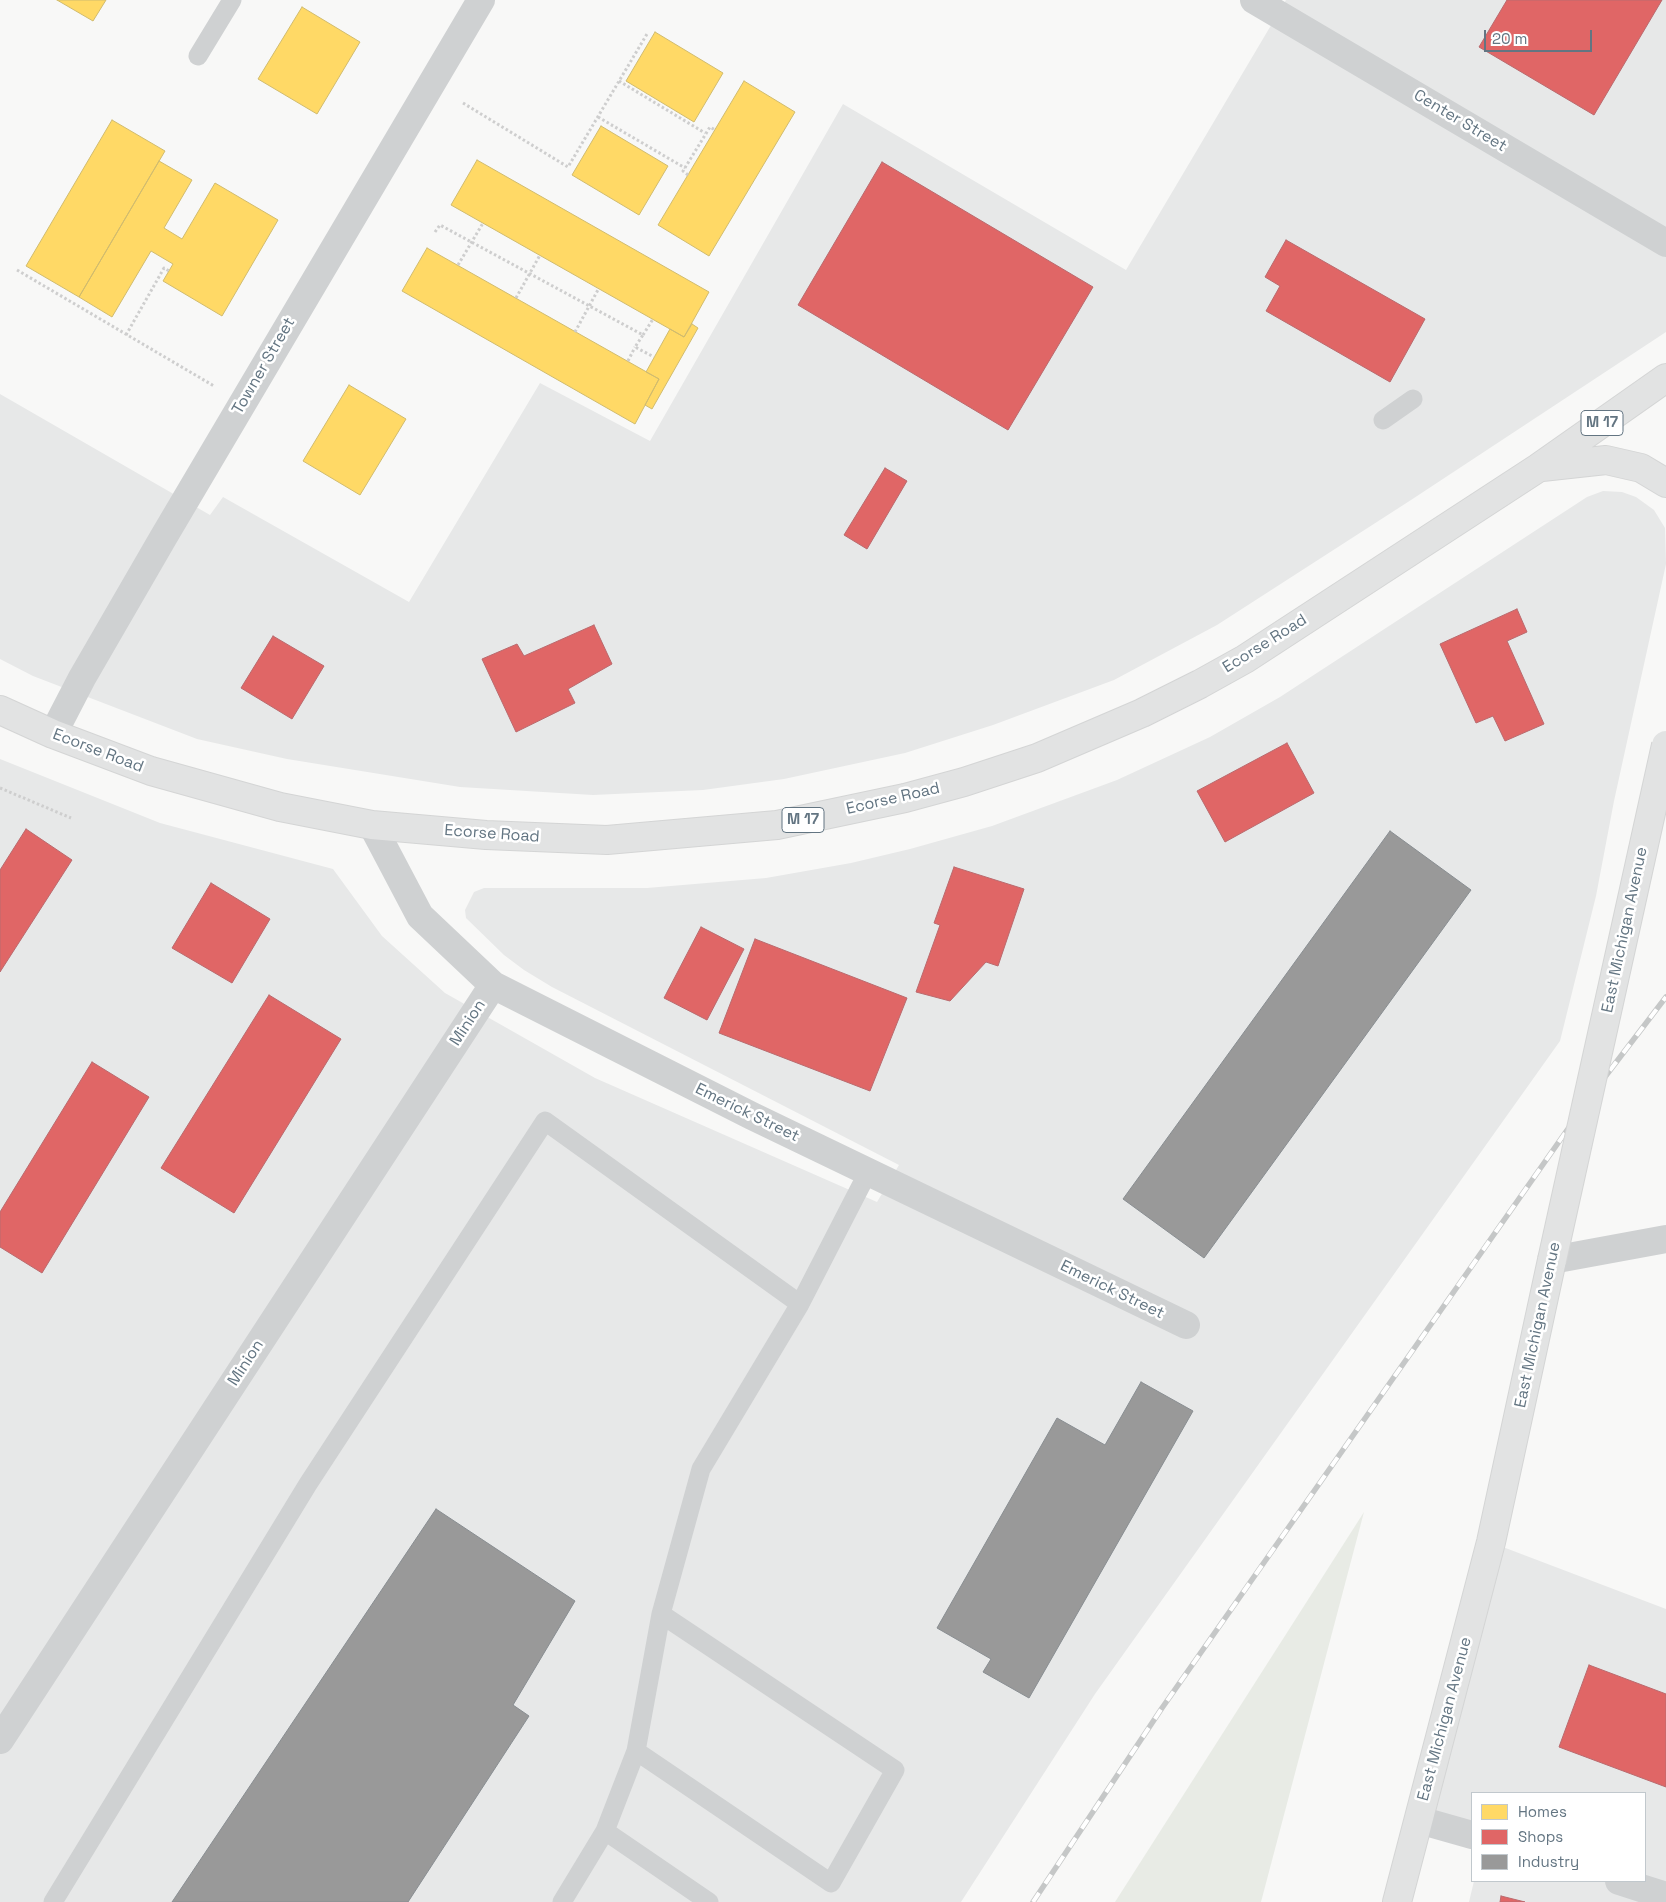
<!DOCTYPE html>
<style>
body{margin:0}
#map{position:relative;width:1666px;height:1902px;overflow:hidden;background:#f8f8f7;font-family:"Space Grotesk",sans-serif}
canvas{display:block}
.legend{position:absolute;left:1471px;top:1792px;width:175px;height:90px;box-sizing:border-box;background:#fff;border:1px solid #c1c8cd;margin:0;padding:6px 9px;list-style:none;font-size:15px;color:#637582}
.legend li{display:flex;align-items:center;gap:10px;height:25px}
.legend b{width:25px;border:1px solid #c1c8cd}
.scale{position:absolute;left:1484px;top:30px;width:108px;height:22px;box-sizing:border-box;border:2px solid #637582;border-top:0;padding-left:6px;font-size:15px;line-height:18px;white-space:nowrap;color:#637582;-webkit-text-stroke:4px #fff;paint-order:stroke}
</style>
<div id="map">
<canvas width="1666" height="1902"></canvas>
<ul class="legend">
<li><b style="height:14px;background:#ffd966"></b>Homes</li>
<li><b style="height:14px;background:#e06666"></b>Shops</li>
<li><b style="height:14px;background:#999"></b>Industry</li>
</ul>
<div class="scale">20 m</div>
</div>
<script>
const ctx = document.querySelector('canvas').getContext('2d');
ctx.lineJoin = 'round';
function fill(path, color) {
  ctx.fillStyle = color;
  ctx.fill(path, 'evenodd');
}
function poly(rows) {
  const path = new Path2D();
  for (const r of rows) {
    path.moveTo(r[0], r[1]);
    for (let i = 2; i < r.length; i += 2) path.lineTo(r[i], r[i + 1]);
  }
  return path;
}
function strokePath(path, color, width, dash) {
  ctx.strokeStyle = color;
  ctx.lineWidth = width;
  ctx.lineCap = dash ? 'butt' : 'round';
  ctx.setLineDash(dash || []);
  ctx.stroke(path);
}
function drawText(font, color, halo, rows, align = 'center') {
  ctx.font = font + ' "Space Grotesk",sans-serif';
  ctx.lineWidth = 5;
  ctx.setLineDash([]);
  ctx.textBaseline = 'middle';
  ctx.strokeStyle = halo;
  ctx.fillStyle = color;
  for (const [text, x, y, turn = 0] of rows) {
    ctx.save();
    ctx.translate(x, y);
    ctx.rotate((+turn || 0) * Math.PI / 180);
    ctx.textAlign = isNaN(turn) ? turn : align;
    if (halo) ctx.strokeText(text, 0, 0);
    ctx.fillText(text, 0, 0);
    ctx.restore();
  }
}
fill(poly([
 [1286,0,1666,0,1666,332,1411,500,1217,625,1114,680,993,725,905,753,784,779,703,790,593,795,460,787,287,759,197,739,33,676,0,659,0,394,210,515,223,497,409,602,540,383,650,441,843,104,1126,270],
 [1603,491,1622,492,1636,497,1654,510,1665,528,1666,564,1614,801,1596,896,1560,1041,1095,1694,961,1902,0,1902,0,759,160,823,333,869,382,936,445,993,595,1078,877,1202,899,1165,552,987,524,970,504,955,466,918,465,910,474,892,484,888,647,888,766,878,851,863,910,849,992,826,1117,780,1210,737,1280,697,1587,497],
 [1495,1544,1666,1609,1666,1902,1469,1902,1474,1881,1645,1881,1645,1793,1472,1793,1472,1836,1419,1820]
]), '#e7e8e8');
fill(poly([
 [1364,1512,1261,1902,1115,1902]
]), '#e8ebe5');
const homes = poly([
 [57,0,106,0,93,21,57,0],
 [302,7,360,42,317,114,258,79,302,7],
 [655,32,723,73,694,122,626,81,655,32],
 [744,81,795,112,709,256,658,225,744,81],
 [112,120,165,151,79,297,26,266,112,120],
 [601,126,668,166,639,215,572,175,601,126],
 [477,160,709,292,684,337,451,205,477,160],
 [159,161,192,180,164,228,182,239,215,183,278,220,222,316,163,281,173,264,151,251,112,317,79,297,159,161],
 [427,248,659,379,635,424,402,291,427,248],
 [692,324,698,328,652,409,645,405,659,379,646,372,670,329,684,337,692,324],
 [349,385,406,419,360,495,303,461,349,385]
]);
fill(homes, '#ffd966');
strokePath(homes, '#d0bb6e', 1);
const shops = poly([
 [1507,0,1662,0,1594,115,1479,47,1507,0],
 [882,162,1093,287,1008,430,798,305,882,162],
 [1286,240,1425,319,1390,382,1266,311,1280,286,1265,277,1286,240],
 [885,468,907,481,867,549,844,535,885,468],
 [1517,609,1527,632,1507,641,1544,724,1505,741,1493,716,1476,723,1440,644,1517,609],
 [594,625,612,664,568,689,575,703,516,732,482,659,517,644,524,656,594,625],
 [273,636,324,666,292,719,241,688,273,636],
 [1287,743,1314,793,1225,842,1197,791,1287,743],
 [26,829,72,860,0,972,0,870,26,829],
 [954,867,1024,889,998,966,986,962,950,1001,916,992,940,925,934,923,954,867],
 [211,883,270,919,232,983,172,948,211,883],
 [701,927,744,949,707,1020,664,998,701,927],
 [755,939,907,998,870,1091,719,1033,755,939],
 [269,995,341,1039,234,1213,161,1168,269,995],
 [92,1062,149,1097,42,1273,0,1247,0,1212,92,1062],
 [1589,1665,1666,1694,1666,1787,1559,1747,1589,1665],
 [1501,1896,1525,1902,1500,1902,1501,1896]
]);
fill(shops, '#e06666');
strokePath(shops, '#ba6a6e', 1);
const industry = poly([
 [1390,831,1471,890,1204,1258,1123,1199,1390,831],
 [1141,1382,1193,1411,1029,1698,983,1672,991,1659,937,1628,1057,1418,1105,1445,1141,1382],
 [436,1509,575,1601,513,1705,529,1716,408,1902,172,1902,436,1509]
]);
fill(industry, '#999');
strokePath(industry, '#898e92', 1);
const primary = poly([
 [1542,467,1606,460,1641,468,1666,483],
 [0,710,53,734,151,771,280,807,372,825,486,835,607,840,777,825,905,798,964,782,1037,758,1142,713,1200,684,1245,659,1538,468,1666,378],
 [1397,1902,1491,1542,1552,1260]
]);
strokePath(primary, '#d4d5d5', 30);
strokePath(poly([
 [619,81,705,133],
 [463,103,568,167,647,34],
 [598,117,685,168],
 [688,175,683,171,710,127,715,130],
 [435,232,440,225,643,335,635,347,654,357],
 [458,265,483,223],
 [17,270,214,386],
 [516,298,540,255],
 [575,332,599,288],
 [126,335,164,268,169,271],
 [643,335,653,319],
 [628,361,635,347],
 [0,788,71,818]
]), '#cecece', 3, [2.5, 2.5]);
strokePath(poly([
 [198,56,232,0],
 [1383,420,1413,399],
 [636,1751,831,1883,895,1770,661,1614],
 [605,1831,709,1902],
 [53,1902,308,1484,545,1121,800,1304],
 [562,1902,605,1831,636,1751,661,1614,701,1469,800,1304,868,1172]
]), '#cfd1d2', 19);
strokePath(poly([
 [1254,0,1666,243],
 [53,734,82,678,163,538,481,0],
 [372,825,420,916,493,985,752,1116,1186,1325],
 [1552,1260,1666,1239],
 [0,1740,493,985],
 [1419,1820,1472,1835],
 [1619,1881,1666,1896]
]), '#cfd1d2', 28);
strokePath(primary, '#e2e3e3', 28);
const rail = poly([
 [1033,1902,1162,1708,1598,1086,1666,997]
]);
strokePath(rail, '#c5c7c7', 5.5);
strokePath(rail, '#fff', 4, [11]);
const primaryBridge = poly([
 [1552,1260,1666,745]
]);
strokePath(primaryBridge, '#d4d5d5', 30, []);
strokePath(primaryBridge, '#e2e3e3', 28);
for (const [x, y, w] of [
 [1602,423,42],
 [803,820,42]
]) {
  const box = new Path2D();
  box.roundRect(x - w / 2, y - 12.5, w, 25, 4);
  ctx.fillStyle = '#fff';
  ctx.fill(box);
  strokePath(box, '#637582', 1);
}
drawText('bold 15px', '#637582', null, [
 ["M 17",1602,423],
 ["M 17",803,820]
]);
drawText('16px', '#637582', '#fff', [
 ["Center Street",1460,121,31],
 ["Towner Street",264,366,-60],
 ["Ecorse Road",1265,644,-32],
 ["Ecorse Road",98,751,21],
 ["Ecorse Road",893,799,-13],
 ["Ecorse Road",492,834,4],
 ["East Michigan Avenue",1625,930,-78],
 ["Minion",468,1023,-57],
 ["Emerick Street",747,1113,26],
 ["Emerick Street",1112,1290,26],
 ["East Michigan Avenue",1538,1325,-78],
 ["Minion",246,1363,-57],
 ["East Michigan Avenue",1445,1719,-75]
]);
</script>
